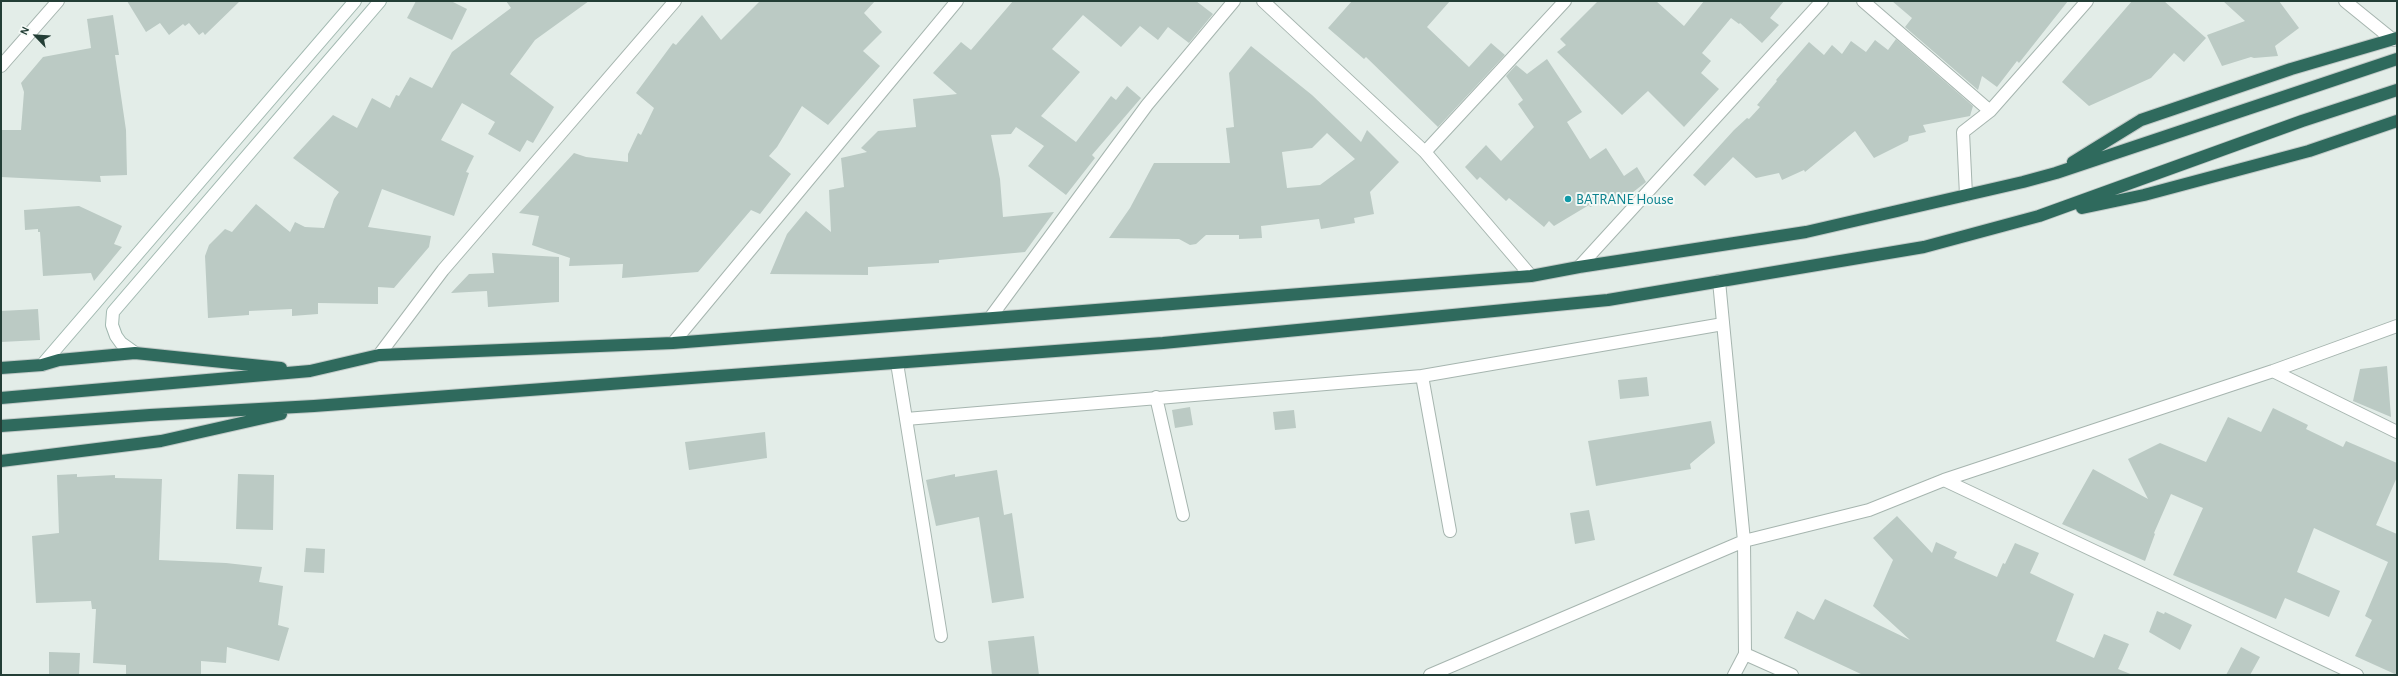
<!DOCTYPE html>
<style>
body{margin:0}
#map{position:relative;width:2398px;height:676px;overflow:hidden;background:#e3ede8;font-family:"Alegreya Sans",sans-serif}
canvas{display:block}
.frame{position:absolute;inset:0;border:2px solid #233e36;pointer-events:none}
.north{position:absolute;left:16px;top:16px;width:40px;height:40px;-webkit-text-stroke:3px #f4f9f6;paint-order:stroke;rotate:295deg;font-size:11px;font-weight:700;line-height:16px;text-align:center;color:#233e36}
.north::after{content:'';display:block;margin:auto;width:14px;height:18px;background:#233e36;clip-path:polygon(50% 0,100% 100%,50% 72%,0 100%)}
</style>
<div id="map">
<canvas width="2398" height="676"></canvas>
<div class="frame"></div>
<div class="north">N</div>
</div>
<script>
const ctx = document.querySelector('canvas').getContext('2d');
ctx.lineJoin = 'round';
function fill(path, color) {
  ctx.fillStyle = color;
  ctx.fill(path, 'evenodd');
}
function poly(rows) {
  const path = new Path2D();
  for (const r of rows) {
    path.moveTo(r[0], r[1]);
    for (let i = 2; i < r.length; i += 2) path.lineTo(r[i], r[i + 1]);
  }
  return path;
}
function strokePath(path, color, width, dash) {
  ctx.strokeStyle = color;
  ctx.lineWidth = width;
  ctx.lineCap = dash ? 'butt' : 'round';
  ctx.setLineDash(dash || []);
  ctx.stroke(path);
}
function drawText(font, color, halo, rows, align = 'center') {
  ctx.font = font + ' "Alegreya Sans",sans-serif';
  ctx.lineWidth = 4;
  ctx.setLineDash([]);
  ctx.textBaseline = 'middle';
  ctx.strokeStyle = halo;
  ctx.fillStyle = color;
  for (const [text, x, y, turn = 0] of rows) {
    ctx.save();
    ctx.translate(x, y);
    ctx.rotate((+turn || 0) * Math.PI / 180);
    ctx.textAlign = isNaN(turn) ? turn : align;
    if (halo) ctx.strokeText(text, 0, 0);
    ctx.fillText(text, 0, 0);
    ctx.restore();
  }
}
fill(poly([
 [127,1,240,1,205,35,203,32,199,35,189,23,185,26,183,24,169,35,160,23,146,32],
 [416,1,451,1,467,9,452,40,407,18],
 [506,1,589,1,535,40,510,74,554,107,533,143,527,140,520,152,488,134,495,122,462,103,441,140,474,156,466,172,469,173,454,216,382,189,368,227,431,236,429,247,394,288,378,287,378,304,318,303,318,314,292,316,292,309,249,311,249,315,208,318,205,256,209,245,225,229,232,232,256,204,290,232,295,222,305,227,324,228,334,199,339,192,293,158,333,115,357,128,372,98,390,108,396,95,399,96,410,77,432,88,452,52,511,8],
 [760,1,875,1,864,13,882,32,863,51,880,66,828,125,802,106,777,147,769,156,791,174,760,214,751,210,698,272,622,278,623,264,569,266,570,258,532,245,539,216,519,213,574,153,586,157,628,162,628,154,638,133,641,135,654,108,636,93,673,43,676,45,702,15,721,40],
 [1013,1,1196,1,1213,14,1189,43,1168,27,1158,40,1140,26,1121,47,1083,15,1052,49,1080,72,1041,116,1076,142,1111,96,1116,100,1127,86,1141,98,1092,155,1095,158,1066,195,1028,166,1044,146,1016,127,1011,134,991,135,1000,179,1003,217,1054,212,1025,252,939,260,939,263,868,267,868,275,770,274,787,234,806,211,831,232,829,190,844,187,841,158,867,152,861,148,878,131,916,127,913,99,957,94,933,73,961,42,971,50],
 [1352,1,1450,1,1427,27,1469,67,1491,43,1505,55,1438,127,1366,57,1364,59,1328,28],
 [1598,1,1656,1,1684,26,1704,1,1784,1,1770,18,1779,25,1762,43,1740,23,1739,24,1731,18,1702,53,1711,61,1701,73,1719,89,1684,127,1648,91,1622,115,1557,52,1566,45,1560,39],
 [1892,1,2068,1,2019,63,2017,61,1997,87,1982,76,1978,90,1905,27,1912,18],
 [2132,1,2164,1,2206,38,2184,62,2174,53,2151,78,2089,106,2062,82],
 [2223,1,2279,1,2299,28,2275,46,2278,56,2254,58,2251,57,2222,66,2207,35,2245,21],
 [113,15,119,55,115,55,126,130,127,175,100,176,101,182,1,177,1,130,21,130,24,92,21,83,43,57,91,48,87,19],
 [1896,39,1973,106,1970,116,1923,125,1926,132,1909,136,1908,141,1874,158,1855,131,1805,172,1804,170,1782,180,1779,173,1756,178,1733,157,1705,186,1694,176,1693,175,1734,130,1747,118,1749,119,1760,107,1757,105,1777,81,1776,80,1809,42,1824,55,1832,45,1842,54,1851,41,1866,52,1875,40,1888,50],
 [1251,46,1312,95,1361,142,1367,130,1399,162,1370,192,1374,214,1354,218,1355,223,1321,229,1319,219,1261,226,1262,238,1239,239,1239,235,1206,235,1196,244,1190,245,1179,239,1109,238,1130,208,1154,163,1230,163,1226,128,1234,127,1229,73],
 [1327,133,1355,159,1320,185,1287,188,1282,152,1312,148],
 [1547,59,1582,112,1567,122,1590,159,1606,148,1624,176,1637,167,1646,182,1618,204,1613,196,1598,204,1590,207,1589,205,1554,226,1549,221,1544,227,1509,198,1506,201,1480,177,1477,180,1465,167,1486,145,1501,161,1534,127,1518,104,1523,100,1506,76,1516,65,1527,74],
 [79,206,122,226,114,244,122,247,94,281,91,273,43,276,40,232,38,232,38,229,25,230,24,210],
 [492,253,559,257,559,302,488,307,487,291,451,293,469,274,494,273],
 [38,309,40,340,1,342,1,311],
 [2387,366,2391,417,2353,401,2360,369],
 [1647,377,1649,396,1620,399,1618,380],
 [1190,407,1193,425,1175,428,1172,410],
 [2273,408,2308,425,2306,429,2343,447,2346,441,2397,463,2397,477,2376,525,2397,534,2397,675,2355,656,2372,620,2365,616,2388,562,2314,528,2297,572,2340,591,2329,617,2285,598,2276,619,2173,575,2203,508,2171,494,2154,533,2155,534,2145,561,2062,524,2093,469,2148,499,2128,459,2160,443,2206,462,2228,417,2261,432],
 [1294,410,1296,428,1275,430,1273,412],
 [1711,421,1715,443,1690,464,1691,469,1596,486,1588,441],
 [765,432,767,458,689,470,685,442],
 [997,470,1004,515,1012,513,1024,598,992,603,979,517,936,526,926,480,955,474,955,477],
 [77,474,77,477,115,475,115,478,162,479,159,560,226,563,262,567,259,582,283,586,278,625,289,628,279,661,227,647,226,663,201,661,201,675,126,675,126,665,93,663,96,609,92,609,91,601,36,603,32,536,59,533,57,475],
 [238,474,274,475,273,530,236,529],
 [1589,510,1595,540,1575,544,1570,513],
 [1897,516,1932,553,1936,542,1957,552,1954,558,1997,577,2003,563,2005,564,2015,543,2039,553,2030,573,2074,594,2056,641,2094,658,2104,634,2129,644,2118,669,2133,675,1863,675,1784,638,1797,611,1814,620,1825,599,1910,640,1873,606,1893,560,1873,538],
 [306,548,325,549,324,573,304,572],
 [2157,611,2164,614,2165,612,2192,625,2180,650,2149,632],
 [1034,636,1039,675,992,675,988,641],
 [2241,647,2260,657,2250,675,2226,675],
 [49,652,80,653,79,675,49,675]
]), '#bbcac4');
const lane = poly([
 [897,363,941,636],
 [1422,376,1450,531],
 [1156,397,1183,515],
 [906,419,1422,376,1723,324]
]);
const street = poly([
 [1263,1,1425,152,1531,276],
 [1863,1,1990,111],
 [2345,1,2393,40],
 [1,66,58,1],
 [1425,152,1565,1],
 [1966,195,1963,132,1990,111,2087,1],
 [1579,267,1822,1],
 [1719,281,1744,541,1745,654,1792,675],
 [990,318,1147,105,1234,1],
 [673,343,957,1],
 [379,355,443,270,675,1],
 [2273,371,2397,432],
 [1944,480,2273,371,2397,326],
 [1430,675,1744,541,1869,510,1944,480,2357,675],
 [1734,675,1745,654]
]);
const secondary = poly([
 [135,353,121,343,116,336,112,325,113,312,380,1],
 [42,365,355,1]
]);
const highway = poly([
 [2073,162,2141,120,2291,69,2397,38],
 [2082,208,2144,195,2309,151,2397,121],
 [1,368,42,365,59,360,135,353,281,368],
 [1,398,310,371,379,355,673,343,1531,276,1579,267,1806,232,2023,182,2056,173,2397,59],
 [1,426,150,415,314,406,1163,343,1608,300,1924,247,2039,216,2302,121,2397,90],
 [1,461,161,441,281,414]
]);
strokePath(lane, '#a6b5af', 14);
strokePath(street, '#a6b5af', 14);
strokePath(secondary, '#a1b8b0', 14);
strokePath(highway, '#c1c9c7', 14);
strokePath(lane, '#fff', 12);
strokePath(street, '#fff', 12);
strokePath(secondary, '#fff', 12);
strokePath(highway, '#2f6a5d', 12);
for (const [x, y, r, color] of [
 [1568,199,4,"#0f9aa8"]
]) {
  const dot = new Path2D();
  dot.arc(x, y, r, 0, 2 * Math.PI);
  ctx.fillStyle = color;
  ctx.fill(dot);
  strokePath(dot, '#f4f9f6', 1.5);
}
drawText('15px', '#0d838f', '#f4f9f6', [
 ["BATRANE House",1576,199]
], 'left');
</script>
